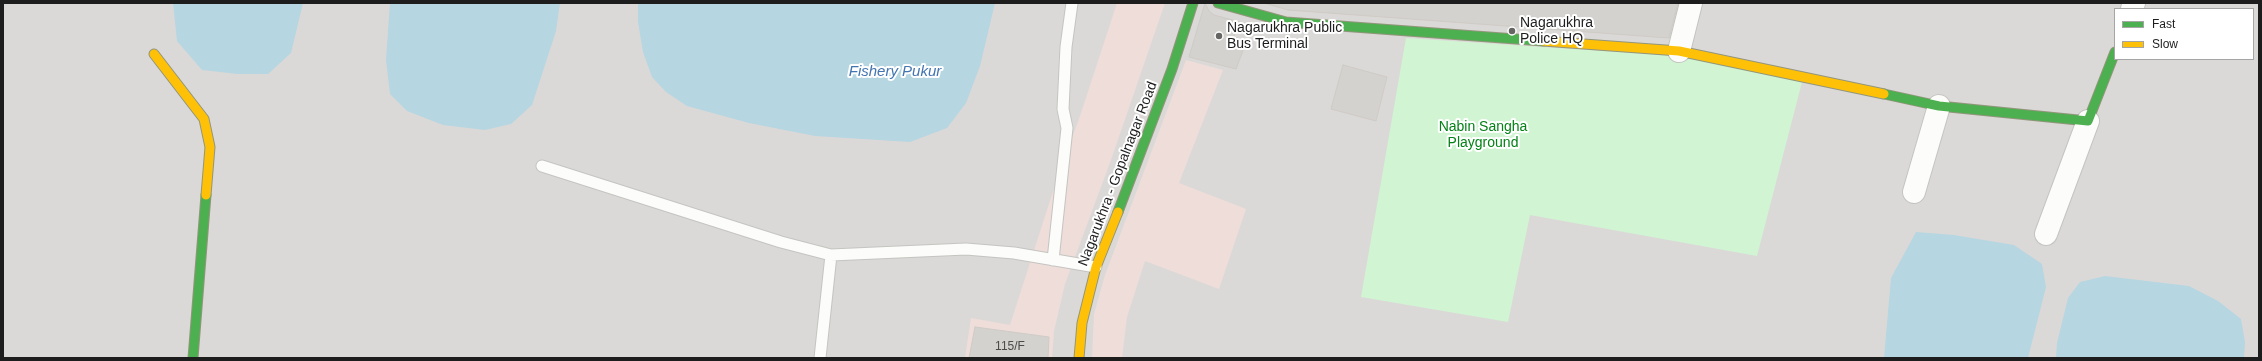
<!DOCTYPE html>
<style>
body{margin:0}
#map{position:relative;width:2262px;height:361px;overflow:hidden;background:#eceae5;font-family:Helvetica,sans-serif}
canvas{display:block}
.frame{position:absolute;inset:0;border:4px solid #1d1d1d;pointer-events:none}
.legend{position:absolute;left:2114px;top:8px;width:140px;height:52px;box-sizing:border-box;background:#fff;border:1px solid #a5a5a5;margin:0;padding:5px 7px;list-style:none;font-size:12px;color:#1d1d1d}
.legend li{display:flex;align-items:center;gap:8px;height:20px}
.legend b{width:20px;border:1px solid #a5a5a5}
</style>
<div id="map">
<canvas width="2262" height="361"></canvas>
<div class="frame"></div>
<ul class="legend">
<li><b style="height:5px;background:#4caf50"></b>Fast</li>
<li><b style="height:5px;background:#ffc107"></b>Slow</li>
</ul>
</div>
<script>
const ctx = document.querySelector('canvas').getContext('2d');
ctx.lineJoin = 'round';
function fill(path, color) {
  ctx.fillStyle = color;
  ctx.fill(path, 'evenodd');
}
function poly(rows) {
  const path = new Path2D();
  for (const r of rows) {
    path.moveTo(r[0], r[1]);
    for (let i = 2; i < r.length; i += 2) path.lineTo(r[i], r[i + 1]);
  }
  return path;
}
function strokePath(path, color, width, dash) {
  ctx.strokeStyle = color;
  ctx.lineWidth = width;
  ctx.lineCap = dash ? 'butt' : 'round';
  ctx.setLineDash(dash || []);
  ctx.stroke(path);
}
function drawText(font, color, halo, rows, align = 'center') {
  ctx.font = font + ' Helvetica,sans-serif';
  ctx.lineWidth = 4;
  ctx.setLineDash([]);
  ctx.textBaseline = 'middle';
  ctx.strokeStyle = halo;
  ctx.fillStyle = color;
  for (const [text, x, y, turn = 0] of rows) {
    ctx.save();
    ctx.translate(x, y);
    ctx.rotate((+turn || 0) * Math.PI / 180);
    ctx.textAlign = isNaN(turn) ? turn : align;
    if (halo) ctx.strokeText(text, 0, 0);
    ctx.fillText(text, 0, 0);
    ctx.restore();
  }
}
fill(poly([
 [3,3,2259,3,2259,358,3,358],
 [2115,9,2253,9,2253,59,2115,59]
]), '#dbd9d7');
fill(poly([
 [1117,3,1165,3,1111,160,1065,284,1054,331,1052,358,965,358,971,318,1010,325,1057,179,1080,116],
 [1186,60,1223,70,1179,183,1246,209,1219,289,1145,261,1127,317,1122,358,1092,358,1094,314,1105,275]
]), '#efddd9');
fill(poly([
 [1406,38,1679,56,1802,82,1757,256,1530,215,1508,322,1361,297]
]), '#d1f4d3');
fill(poly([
 [173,3,303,3,291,53,268,74,238,74,202,70,177,41],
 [390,3,560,3,556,31,532,105,511,124,485,130,443,125,407,111,390,94,386,60],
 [638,3,995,3,980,66,966,103,947,128,910,142,815,136,749,123,687,106,666,92,652,77,643,52,638,22],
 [1916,232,1954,235,2014,245,2042,264,2046,287,2028,358,1884,358,1891,278],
 [2105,276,2189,286,2218,301,2241,319,2245,342,2244,358,2056,358,2057,343,2068,298,2080,282]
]), '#b6d6e2');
const building = poly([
 [1205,3,1209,11,1214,15,1247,24,1237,23,1234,37,1247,40,1236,69,1189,57,1205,3],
 [1264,3,1678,3,1669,38,1288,10,1264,3],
 [1343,65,1387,77,1376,121,1331,109,1343,65],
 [975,327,1049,337,1048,358,969,358,975,327]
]);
fill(building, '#d4d2ce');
strokePath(building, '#cfcbc6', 1);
const lane = poly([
 [542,166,781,242,831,255,966,249,1014,253,1096,267],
 [1053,260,1067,128,1063,109,1066,47,1072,3],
 [820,358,831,255]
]);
const street = poly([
 [2132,9,2134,3],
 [1679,51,1691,3],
 [1914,192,1939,106],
 [2046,234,2088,121]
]);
const fast = poly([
 [1218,3,1286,22,1543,41],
 [1884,94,1939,106,2088,121,2115,52],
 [1118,212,1172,69,1193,3],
 [193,358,206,195]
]);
const slow = poly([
 [1543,41,1679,51,1884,94],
 [154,54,204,119,210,147,206,195],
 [1079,358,1082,323,1096,267,1118,212]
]);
strokePath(lane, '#c4c4c1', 13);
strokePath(street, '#c4c4c1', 24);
strokePath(fast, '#93967c', 11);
strokePath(slow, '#93967c', 11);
strokePath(lane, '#fcfcfb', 11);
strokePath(street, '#fcfcfb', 22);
strokePath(fast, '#4caf50', 9);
strokePath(slow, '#ffc107', 9);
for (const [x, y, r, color] of [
 [1512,31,4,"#656563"],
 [1219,36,4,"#656563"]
]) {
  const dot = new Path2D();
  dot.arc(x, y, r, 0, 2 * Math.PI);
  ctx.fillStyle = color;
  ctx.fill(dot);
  strokePath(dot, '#fff', 1.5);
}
drawText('12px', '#4b4a49', null, [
 ["115/F",1010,347]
]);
drawText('14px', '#1d1d1d', '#fff', [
 ["Nagarukhra",1520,23],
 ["Police HQ",1520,39],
 ["Nagarukhra Public",1227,28],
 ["Bus Terminal",1227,44]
], 'left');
drawText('14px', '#048216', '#fff', [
 ["Nabin Sangha",1483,127],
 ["Playground",1483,143]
]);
drawText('14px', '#1d1d1d', '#fff', [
 ["Nagarukhra - Gopalnagar Road",1118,174,-69]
]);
drawText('italic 15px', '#4374b2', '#fff', [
 ["Fishery Pukur",895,72]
]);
</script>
